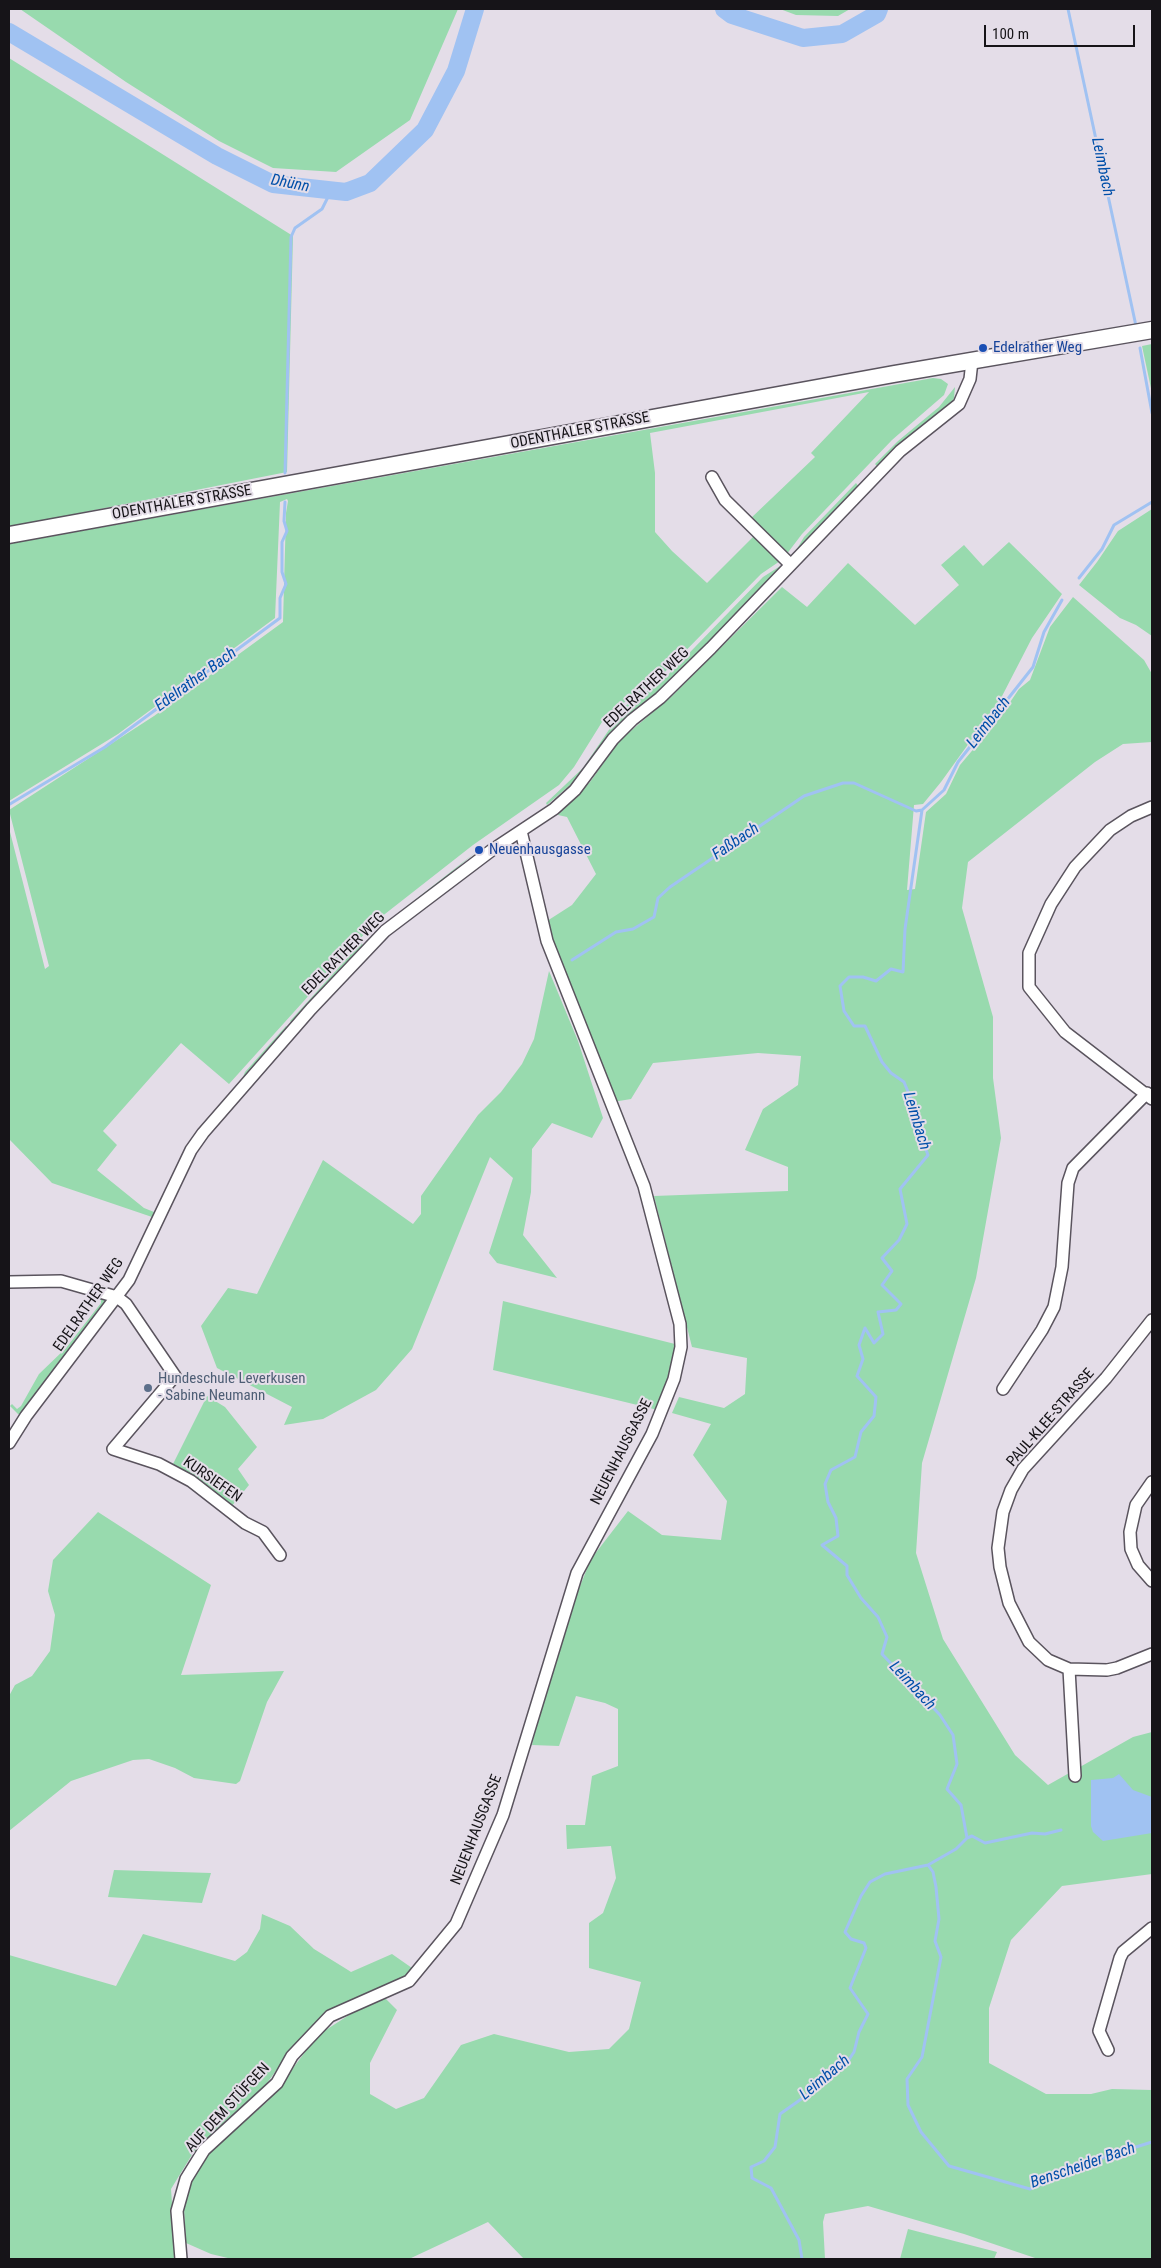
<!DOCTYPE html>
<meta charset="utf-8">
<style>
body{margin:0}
#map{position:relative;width:1161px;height:2268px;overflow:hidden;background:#e4dde8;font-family:"Roboto Condensed",sans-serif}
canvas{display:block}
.frame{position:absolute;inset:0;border:10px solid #161418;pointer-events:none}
.scale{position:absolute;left:984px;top:25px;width:151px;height:22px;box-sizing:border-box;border:2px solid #161418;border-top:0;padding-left:6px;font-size:15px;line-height:18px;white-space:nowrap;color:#161418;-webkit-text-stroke:4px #e4dde8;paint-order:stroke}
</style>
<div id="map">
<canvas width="1161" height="2268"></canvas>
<div class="frame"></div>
<div class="scale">100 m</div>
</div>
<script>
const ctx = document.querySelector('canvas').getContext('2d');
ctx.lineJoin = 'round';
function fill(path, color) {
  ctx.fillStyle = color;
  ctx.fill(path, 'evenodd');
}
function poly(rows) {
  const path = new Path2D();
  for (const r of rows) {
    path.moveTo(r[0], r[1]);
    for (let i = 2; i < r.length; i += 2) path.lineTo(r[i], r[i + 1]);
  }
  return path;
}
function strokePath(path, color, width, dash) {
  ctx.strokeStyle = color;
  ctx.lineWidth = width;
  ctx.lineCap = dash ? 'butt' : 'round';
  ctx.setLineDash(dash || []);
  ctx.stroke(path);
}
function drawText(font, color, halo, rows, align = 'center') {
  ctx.font = font + ' "Roboto Condensed",sans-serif';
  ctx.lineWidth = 4;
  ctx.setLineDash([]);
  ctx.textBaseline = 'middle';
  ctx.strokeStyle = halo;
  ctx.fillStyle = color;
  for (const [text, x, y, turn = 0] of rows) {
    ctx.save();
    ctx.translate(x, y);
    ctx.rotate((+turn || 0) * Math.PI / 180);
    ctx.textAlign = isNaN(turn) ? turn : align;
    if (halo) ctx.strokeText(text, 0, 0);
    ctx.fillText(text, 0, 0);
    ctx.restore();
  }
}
fill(poly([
 [20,9,458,9,410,120,336,172,273,168,219,141,126,82],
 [780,9,850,9,838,16,796,15],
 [9,58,293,236,287,472,9,527],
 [1152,344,1152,393,1142,346],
 [933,378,941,379,948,384,944,395,892,440,802,534,786,555,750,519,815,457,811,453,869,392,650,433,655,473,655,532,672,551,707,583,755,535,780,561,761,574,655,682,607,714,574,767,559,785,473,845,376,921,229,1084,181,1043,103,1131,117,1145,97,1170,144,1208,154,1212,152,1217,52,1183,9,1139,9,828,45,969,49,966,9,810,154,716,283,622,286,513,288,501,287,499,280,502,275,618,118,734,9,801,9,544],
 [955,387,954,398,950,406,878,467,875,464,898,441,939,407],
 [856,483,859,487,794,554,804,537],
 [1152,509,1152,636,1136,625,1120,618,1079,585,1097,562,1118,531],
 [1009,542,1062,594,1032,638,1000,700,941,782,923,804,914,805,907,890,915,889,926,812,946,794,960,765,998,720,1019,689,1030,680,1050,627,1073,597,1144,660,1152,674,1152,742,1123,744,1095,762,968,862,962,908,993,1017,993,1078,1001,1138,976,1278,922,1463,916,1553,943,1639,1015,1755,1048,1785,1133,1737,1152,1732,1152,1874,1062,1886,1011,1940,989,2008,989,2063,1046,2094,1091,2094,1112,2089,1152,2090,1152,2259,1038,2259,964,2234,868,2206,825,2214,823,2222,825,2259,524,2259,488,2222,409,2259,232,2259,211,2254,186,2243,184,2209,194,2172,213,2149,268,2101,318,2035,360,2008,384,1997,397,2010,370,2063,370,2094,396,2109,424,2098,461,2045,494,2034,569,2052,609,2049,629,2029,641,1982,589,1968,589,1923,603,1913,616,1878,611,1846,567,1849,566,1825,585,1825,592,1776,618,1766,618,1709,605,1703,576,1696,559,1746,532,1745,546,1683,576,1596,591,1559,628,1511,662,1535,721,1540,727,1501,693,1455,711,1424,672,1413,679,1397,724,1408,745,1394,747,1358,692,1347,654,1196,788,1191,788,1167,745,1150,763,1109,798,1085,801,1056,758,1053,653,1063,631,1099,613,1102,564,967,552,941,547,921,572,905,596,874,567,817,558,815,590,782,620,740,672,696,782,587,807,607,848,563,915,625,959,585,941,565,964,545,983,566],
 [785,563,577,779,547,805,546,803,583,768,619,715,616,712,662,681,763,577],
 [476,852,372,939,370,937,392,918],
 [361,943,364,946,294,1025,290,1021],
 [549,971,578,1041,603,1118,592,1138,552,1123,532,1149,531,1192,523,1235,557,1278,497,1263,489,1253,513,1178,490,1157,412,1349,376,1390,323,1419,284,1425,292,1407,217,1368,201,1326,228,1288,257,1294,323,1160,413,1224,421,1214,421,1196,478,1115,501,1092,522,1064,534,1039],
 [286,1026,290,1029,241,1082,245,1072],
 [97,1294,104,1298,106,1304,20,1415,18,1414,10,1406,12,1404,17,1409,21,1406,39,1374,66,1348,101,1303,101,1300,96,1297],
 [503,1301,675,1344,674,1362,658,1410,493,1370],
 [207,1396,225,1407,257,1447,238,1469,249,1485,231,1507,172,1466],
 [98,1512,211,1585,181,1675,284,1671,267,1702,240,1781,236,1784,194,1778,175,1768,149,1759,133,1760,71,1781,9,1831,9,1696,15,1685,32,1676,50,1651,55,1615,48,1591,53,1560],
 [114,1870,211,1873,202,1903,108,1897],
 [262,1914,290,1926,314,1949,348,1970,351,1972,392,1954,412,1968,410,1974,331,2013,301,2037,264,2087,193,2153,171,2189,176,2259,9,2259,9,1955,116,1986,143,1934,235,1961,247,1952,260,1929],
 [908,2229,997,2252,994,2259,900,2259]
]), '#98daae');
fill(poly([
 [1119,1774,1133,1790,1152,1797,1152,1833,1103,1841,1093,1832,1091,1826,1091,1780,1113,1778]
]), '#a0c2f2');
strokePath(poly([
 [1068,9,1136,326],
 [1140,348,1152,413],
 [285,473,291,237,295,228,322,209,331,191],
 [1079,578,1102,549,1114,525,1152,502],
 [10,804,105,747,280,618,280,598,286,584,282,572,282,542,287,531,284,521,285,502],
 [572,960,616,932,633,929,654,917,658,898,670,887,804,796,843,783,854,783,916,811,922,810],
 [967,1838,972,1836,985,1843,1032,1833,1045,1834,1061,1830],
 [928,1865,933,1872,936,1887,939,1919,935,1941,941,1957,922,2057,907,2079,908,2105,921,2132,949,2166,1030,2189,1107,2156,1152,2142],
 [802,2259,799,2240,771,2188,752,2178,751,2167,764,2161,775,2147,780,2114,807,2095,824,2076,846,2064,854,2052,859,2032,868,2014,850,1988,866,1948,864,1943,851,1939,845,1932,861,1896,870,1882,885,1874,928,1865,956,1849,967,1838,961,1805,947,1789,957,1764,953,1735,940,1715,882,1654,887,1637,878,1617,861,1598,847,1575,847,1566,822,1545,838,1536,836,1518,828,1502,825,1484,831,1470,855,1457,861,1432,874,1416,876,1397,857,1376,863,1359,859,1345,865,1328,874,1343,883,1334,878,1312,896,1310,901,1304,882,1285,892,1271,882,1258,899,1240,907,1224,900,1189,928,1155,920,1134,918,1116,904,1082,891,1073,882,1062,865,1026,854,1026,844,1011,840,986,849,977,863,977,876,981,891,969,903,972,905,929,922,810,944,790,958,762,1033,667,1044,632,1062,600]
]), '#a0c2f2', 3);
strokePath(poly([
 [724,9,732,15,803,38,842,34,877,14,879,9],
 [9,32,217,156,273,184,346,192,370,183,425,130,456,71,475,9]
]), '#a0c2f2', 18);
const minor = poly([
 [712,477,725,500,790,564],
 [1152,807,1131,816,1110,830,1075,867,1051,904,1029,953,1029,987,1065,1032,1152,1099],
 [9,1282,61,1281,117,1297,126,1304,175,1376,113,1449,159,1464,191,1481,245,1523,263,1532,280,1555],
 [1152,1320,1106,1378,1023,1469,1011,1490,1003,1512,998,1548,1000,1567,1009,1603,1029,1642,1048,1660,1069,1669,1107,1670,1117,1668,1152,1654],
 [1003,1389,1042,1330,1054,1307,1062,1267,1068,1183,1073,1168,1147,1093],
 [9,1443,26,1416,129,1280,191,1150,203,1133,311,1009,385,931,492,850,554,809,575,790,613,739,632,720,660,698,711,648,900,451,959,404,970,379,972,361],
 [1152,1482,1136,1505,1130,1532,1131,1549,1138,1565,1152,1581],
 [1069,1669,1075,1776],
 [1108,2050,1099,2031,1120,1958,1123,1952,1152,1928],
 [181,2259,177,2211,186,2179,204,2150,277,2083,292,2056,330,2016,409,1981,456,1924,503,1815,577,1573,652,1434,674,1379,681,1347,680,1324,644,1186,547,941,521,831]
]);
const secondary = poly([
 [9,535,894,374,1152,330]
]);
strokePath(minor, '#5a545e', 14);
strokePath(secondary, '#5a545e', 19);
strokePath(minor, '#fff', 11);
strokePath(secondary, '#fff', 16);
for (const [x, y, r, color] of [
 [983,348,5,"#1a4fb4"],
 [479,850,5,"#1a4fb4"],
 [148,1388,5,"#5c6f8a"]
]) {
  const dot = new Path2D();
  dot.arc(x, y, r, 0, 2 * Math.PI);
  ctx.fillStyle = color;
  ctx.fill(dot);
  strokePath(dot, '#e4dde8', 2);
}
drawText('15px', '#164399', '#e4dde8', [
 ["Edelrather Weg",993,348],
 ["Neuenhausgasse",489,850]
], 'left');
drawText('15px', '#161418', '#e4dde8', [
 ["ODENTHALER STRASSE",580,431,-11],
 ["ODENTHALER STRASSE",182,503,-10],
 ["EDELRATHER WEG",647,688,-43],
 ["EDELRATHER WEG",344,954,-45],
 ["EDELRATHER WEG",89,1305,-55],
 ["PAUL-KLEE-STRASSE",1051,1418,-49],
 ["NEUENHAUSGASSE",622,1452,-63],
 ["KURSIEFEN",212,1480,35],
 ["NEUENHAUSGASSE",477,1830,-69],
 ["AUF DEM STÜFGEN",228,2108,-47]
]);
drawText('15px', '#4e5e75', '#e4dde8', [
 ["Hundeschule Leverkusen",158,1379],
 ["- Sabine Neumann",158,1396]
], 'left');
drawText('italic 16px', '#004fa9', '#e4dde8', [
 ["Leimbach",1102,167,78],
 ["Dhünn",290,184,11],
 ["Edelrather Bach",196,680,-36],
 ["Leimbach",989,723,-52],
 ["Faßbach",736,842,-34],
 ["Leimbach",916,1121,73],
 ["Leimbach",912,1686,47],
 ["Leimbach",825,2078,-40],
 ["Benscheider Bach",1083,2166,-19]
]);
</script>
